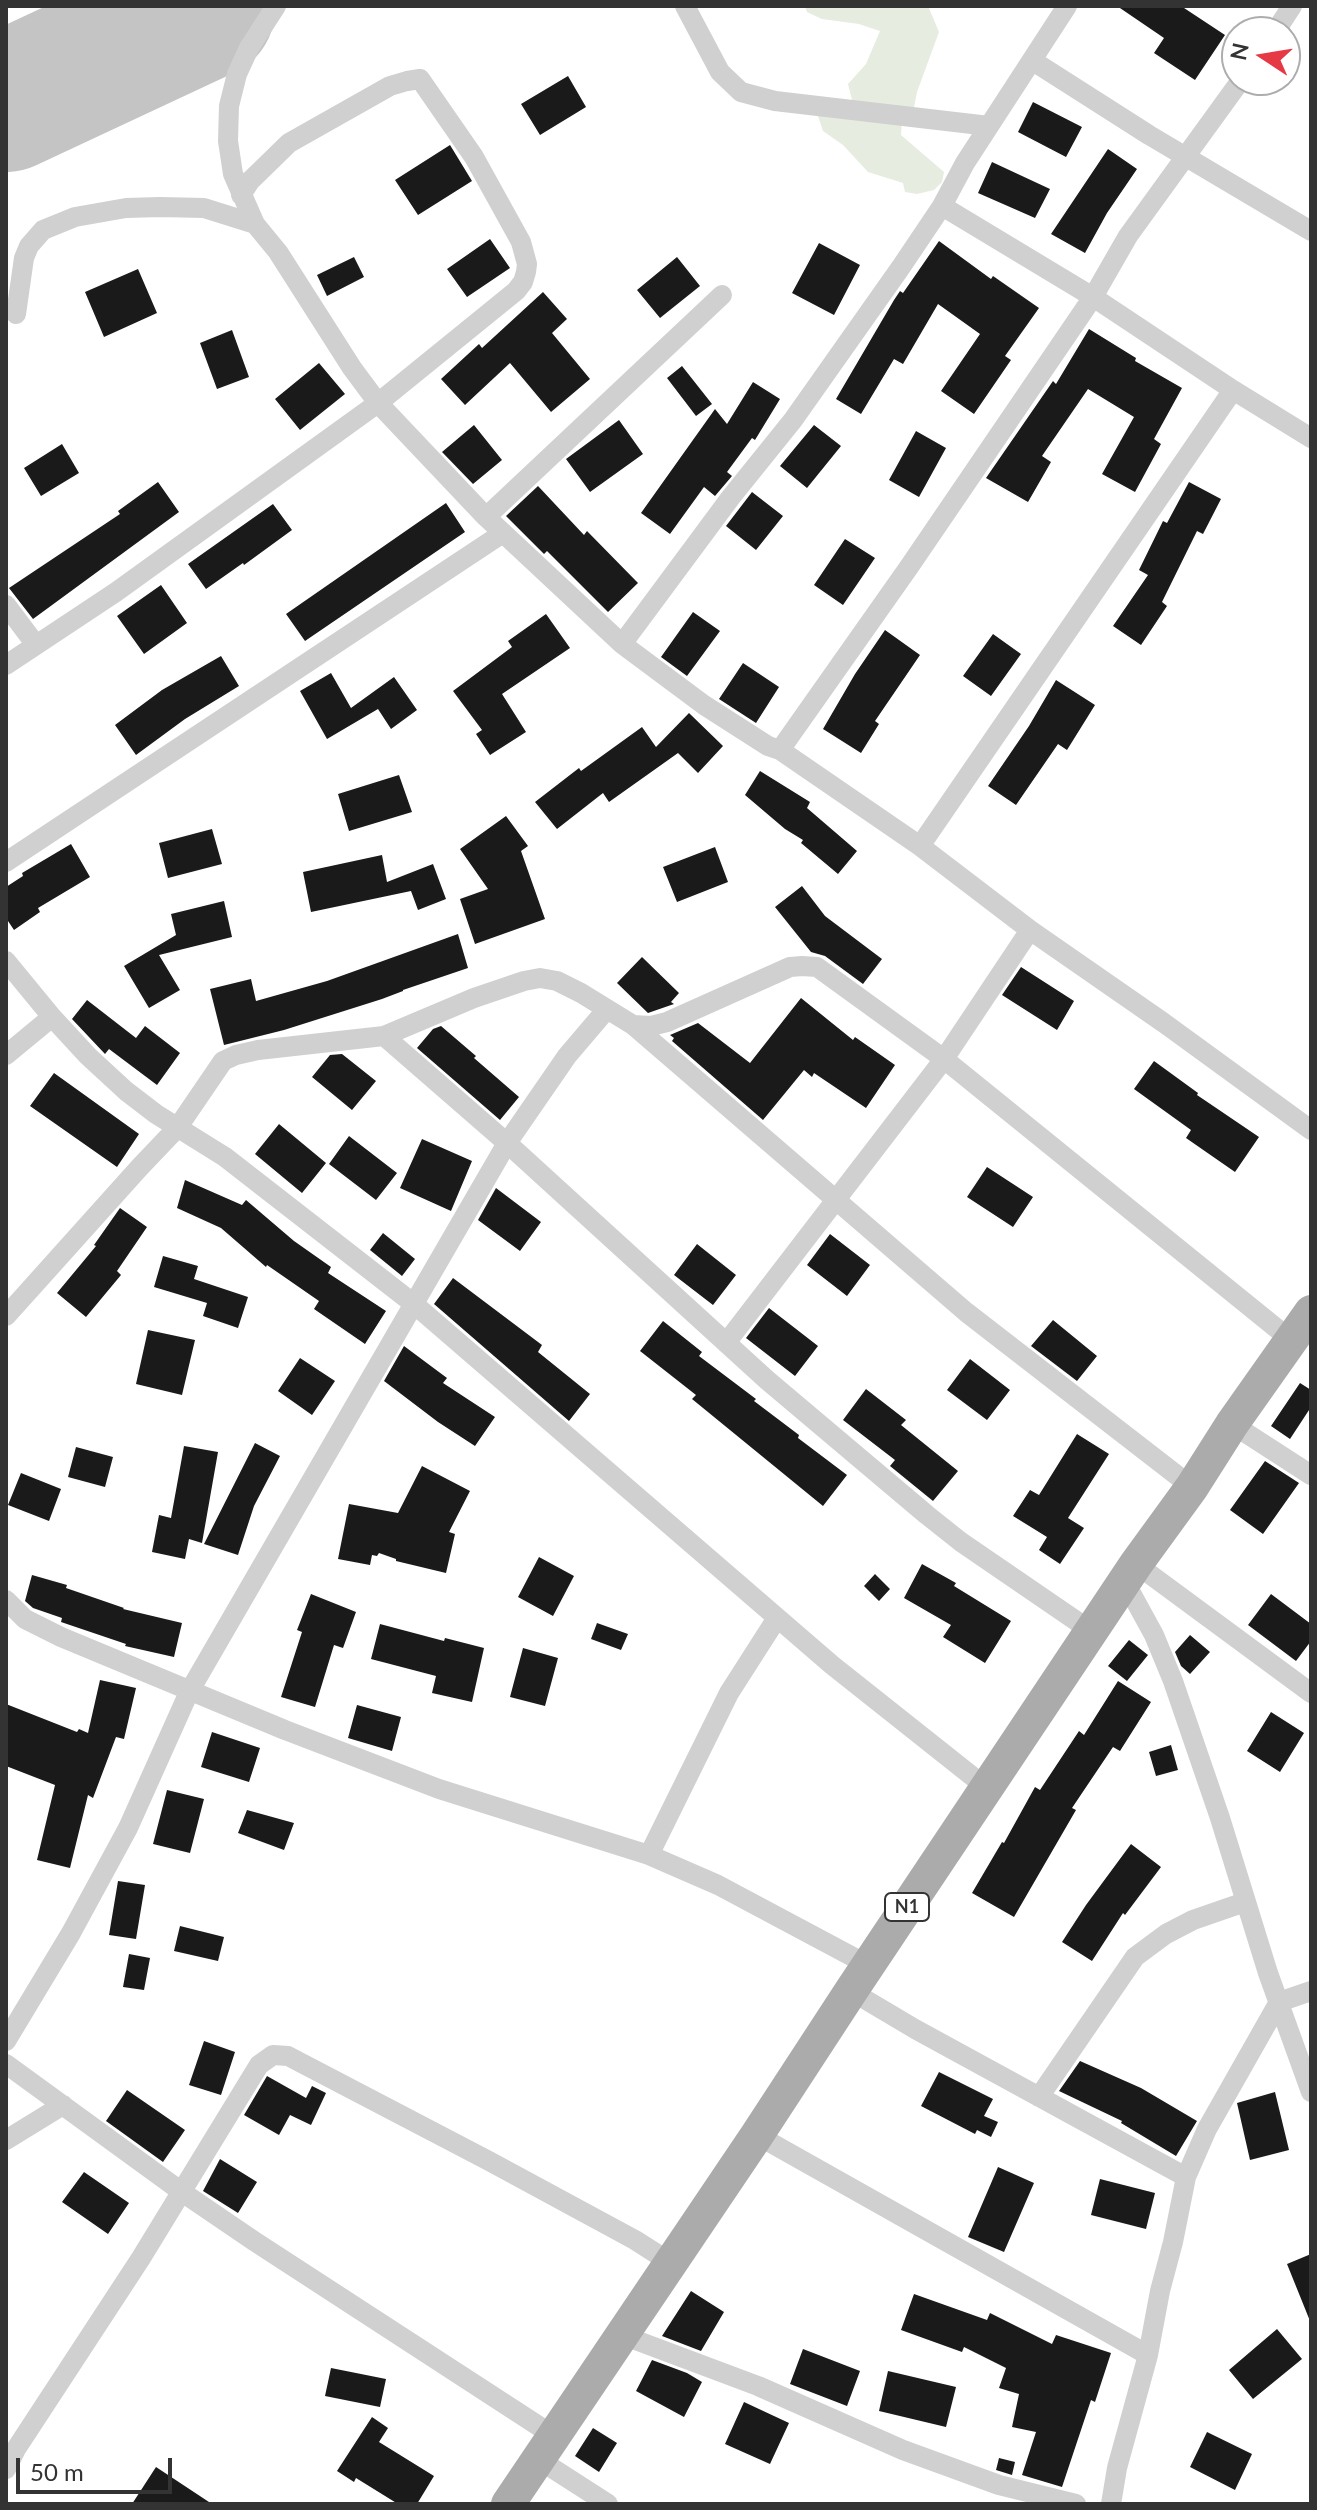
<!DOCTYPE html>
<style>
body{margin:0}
#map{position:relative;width:1317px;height:2510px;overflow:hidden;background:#fff;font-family:Lato,sans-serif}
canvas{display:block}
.frame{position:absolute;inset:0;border:8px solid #333;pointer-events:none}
.north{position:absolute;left:1221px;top:16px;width:80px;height:80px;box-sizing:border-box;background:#fff;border:2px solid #adadad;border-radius:50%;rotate:282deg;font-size:22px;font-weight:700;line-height:32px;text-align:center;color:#333}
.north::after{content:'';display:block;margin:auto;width:28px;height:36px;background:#e63946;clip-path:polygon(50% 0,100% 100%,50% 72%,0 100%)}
.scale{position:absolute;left:16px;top:2458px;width:156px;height:36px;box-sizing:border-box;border:4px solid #333;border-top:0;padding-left:10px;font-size:24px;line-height:28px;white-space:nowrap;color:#333;-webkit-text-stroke:6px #fff;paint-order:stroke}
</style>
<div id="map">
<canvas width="1317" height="2510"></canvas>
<div class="frame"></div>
<div class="north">N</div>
<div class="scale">50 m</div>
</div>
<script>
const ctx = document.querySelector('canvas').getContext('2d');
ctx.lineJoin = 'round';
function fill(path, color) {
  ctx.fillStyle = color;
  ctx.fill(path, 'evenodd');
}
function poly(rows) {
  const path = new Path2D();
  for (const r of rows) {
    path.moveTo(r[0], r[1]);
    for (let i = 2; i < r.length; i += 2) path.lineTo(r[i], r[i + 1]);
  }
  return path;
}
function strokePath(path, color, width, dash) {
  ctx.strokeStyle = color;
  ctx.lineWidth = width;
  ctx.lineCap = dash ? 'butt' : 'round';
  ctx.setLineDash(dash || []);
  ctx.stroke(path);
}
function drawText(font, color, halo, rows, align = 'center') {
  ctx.font = font + ' Lato,sans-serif';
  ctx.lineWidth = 8;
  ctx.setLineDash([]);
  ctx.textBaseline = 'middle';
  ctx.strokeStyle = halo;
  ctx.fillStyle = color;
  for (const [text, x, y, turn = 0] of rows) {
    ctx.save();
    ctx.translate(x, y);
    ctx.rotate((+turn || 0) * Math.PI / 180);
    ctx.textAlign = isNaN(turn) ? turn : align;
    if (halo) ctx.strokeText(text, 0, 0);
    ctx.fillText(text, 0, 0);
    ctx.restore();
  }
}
fill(poly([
 [805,6,928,6,939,32,917,92,914,107,902,121,901,135,944,172,942,182,934,190,917,194,905,192,903,183,868,172,843,145,823,131,816,110,852,100,848,84,866,64,880,31,859,24,822,19,807,12]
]), '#e6ecdf');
strokePath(poly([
 [6,102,205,9]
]), '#c4c4c4', 140);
fill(poly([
 [1117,6,1181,6,1225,35,1195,80,1154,53,1164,38],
 [568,76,586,107,540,135,521,104],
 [1033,102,1082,127,1066,157,1018,132],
 [450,145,472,181,418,215,395,180],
 [1108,149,1137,169,1107,213,1085,253,1051,234],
 [992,162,1050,189,1035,218,978,193],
 [490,239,510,268,467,297,447,269],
 [939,241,991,279,993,276,1039,308,1005,356,1011,360,974,414,941,391,980,334,938,304,903,364,894,359,861,414,836,399,894,300,900,291,903,293],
 [819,243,860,265,834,315,792,293],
 [354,257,364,277,327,296,317,275],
 [677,257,700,286,660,318,637,290],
 [138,269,157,313,104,337,85,292],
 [543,292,567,319,552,333,590,379,551,412,510,363,465,405,441,379,479,344,482,348],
 [1089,329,1136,358,1135,361,1182,388,1154,439,1161,444,1135,492,1102,474,1134,417,1088,389,1042,456,1051,462,1028,502,986,478,1053,381,1056,384],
 [232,330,249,377,217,389,200,343],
 [319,363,345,394,300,430,275,399],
 [682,366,712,404,696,416,667,378],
 [753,382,780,399,755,440,752,438,727,472,732,476,715,496,704,487,670,534,641,513,715,409,727,424],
 [619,420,643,454,590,492,566,459],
 [474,425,502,460,473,484,442,452],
 [814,425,841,446,807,488,780,466],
 [916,431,946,448,919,497,889,480],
 [62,444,79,473,41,496,24,468],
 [158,482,179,512,33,619,9,588,120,514,118,511],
 [1189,482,1221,499,1203,534,1197,531,1162,602,1167,606,1141,645,1113,626,1148,575,1139,570,1163,521,1167,523],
 [538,486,584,535,587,531,638,583,608,612,547,551,544,554,506,516],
 [752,492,783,516,756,550,726,526],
 [446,503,465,532,305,641,286,614],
 [273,504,292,530,244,565,243,563,206,589,188,564],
 [845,539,875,558,843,605,814,585],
 [161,585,187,623,144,654,117,616],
 [693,612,720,631,687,676,661,657],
 [546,614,570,648,502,694,526,732,490,755,476,734,482,730,453,691,512,647,508,641],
 [885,630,920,655,875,721,879,724,861,753,823,729,855,674],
 [993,634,1021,654,991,696,963,676],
 [221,656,239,686,185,719,136,755,115,725,162,690],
 [743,663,779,687,756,723,719,699],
 [331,673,351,708,394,677,417,710,391,729,378,709,327,739,300,691],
 [1056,680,1095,705,1067,750,1058,744,1016,805,988,786,1029,726],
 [689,713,723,746,698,773,678,753,609,802,603,793,557,829,535,802,579,768,581,771,642,727,656,747],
 [760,771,810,802,807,808,857,851,838,874,801,843,803,840,785,829,745,795],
 [399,775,412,812,349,831,338,794],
 [506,816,528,846,521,851,545,919,475,944,460,899,488,889,460,849],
 [212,829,222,864,168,878,159,843],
 [71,844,90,877,38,908,40,912,14,930,6,918,6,887,23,876,22,873],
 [715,847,728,882,677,902,663,867],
 [382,855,387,882,433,864,446,899,418,910,411,891,311,912,303,872],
 [802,886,825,916,882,959,863,984,825,956,811,952,775,907],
 [224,901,232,937,159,955,180,990,149,1008,124,966,176,935,171,914],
 [458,934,468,968,403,990,403,991,382,999,284,1030,224,1045,210,989,251,979,256,1001,327,981],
 [642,957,679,993,671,1002,674,1004,648,1013,617,983],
 [1021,967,1074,1001,1057,1030,1002,995],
 [801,998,853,1040,855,1037,895,1065,866,1108,814,1073,812,1077,804,1070,763,1120,672,1041,674,1038,670,1035,698,1023,750,1063],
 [87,1000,136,1038,145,1026,180,1053,157,1085,109,1049,105,1054,72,1019],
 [441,1026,476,1056,474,1058,519,1097,500,1120,417,1048,433,1029],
 [342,1054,376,1081,352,1110,312,1077,330,1055],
 [1154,1061,1198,1093,1197,1095,1259,1137,1235,1172,1186,1138,1191,1130,1134,1089],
 [54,1073,139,1134,117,1167,30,1106],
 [279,1124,326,1163,302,1193,255,1154],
 [349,1136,397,1173,376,1200,329,1164],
 [422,1139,472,1161,451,1211,400,1188],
 [987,1167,1033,1197,1013,1227,967,1197],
 [185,1180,242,1205,246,1200,294,1241,331,1267,328,1273,386,1311,365,1344,314,1309,319,1301,267,1265,266,1267,221,1228,177,1208],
 [496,1188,541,1222,520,1251,478,1220],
 [120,1208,147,1227,117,1271,121,1275,86,1317,57,1293,96,1246,94,1245],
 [383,1233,415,1259,402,1276,370,1250],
 [830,1234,870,1265,847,1296,807,1265],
 [697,1244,736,1275,713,1305,674,1275],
 [163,1256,198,1266,194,1279,248,1297,238,1328,203,1316,207,1303,154,1287],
 [453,1278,542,1345,538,1352,590,1394,569,1421,434,1304],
 [769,1308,818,1346,795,1376,746,1338],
 [1053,1320,1097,1356,1077,1381,1031,1346],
 [663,1321,702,1352,699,1356,756,1399,754,1401,799,1435,798,1438,847,1475,823,1506,692,1399,696,1395,640,1351],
 [148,1330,195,1340,182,1395,136,1384],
 [404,1346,447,1378,443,1383,495,1417,475,1446,438,1422,384,1381],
 [300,1358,335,1381,312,1415,278,1391],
 [970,1359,1010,1390,987,1420,947,1390],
 [1300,1383,1311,1390,1311,1407,1290,1439,1271,1426],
 [866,1389,906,1420,901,1425,958,1471,933,1501,890,1466,895,1460,843,1420],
 [1077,1434,1109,1454,1068,1518,1084,1528,1060,1564,1039,1550,1047,1537,1013,1516,1030,1490,1039,1495],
 [255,1443,280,1456,254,1506,238,1555,204,1544],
 [184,1446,218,1452,202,1543,189,1539,185,1559,152,1552,159,1515,171,1518],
 [76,1447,113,1457,105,1487,68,1477],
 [1265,1461,1299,1483,1263,1534,1230,1510],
 [422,1466,470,1491,449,1532,455,1534,446,1573,396,1561,396,1559,379,1553,377,1556,372,1555,370,1565,338,1559,349,1504,398,1513],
 [21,1473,61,1489,49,1521,8,1505],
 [539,1557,574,1576,553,1616,518,1597],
 [922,1564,956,1583,954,1586,1011,1621,985,1663,943,1637,951,1625,904,1598],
 [875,1574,890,1589,879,1601,864,1586],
 [32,1575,67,1585,66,1588,124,1608,123,1609,182,1623,174,1657,125,1646,126,1644,61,1622,62,1618,33,1608,25,1601],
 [311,1594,356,1612,343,1648,334,1645,315,1707,281,1697,302,1632,297,1630],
 [1271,1594,1311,1624,1311,1641,1296,1661,1248,1625],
 [597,1623,628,1634,621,1650,591,1639],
 [380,1624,444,1641,445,1638,484,1648,472,1702,432,1693,436,1676,371,1659],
 [1190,1635,1210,1652,1190,1674,1181,1666,1175,1652],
 [1129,1640,1148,1655,1127,1681,1108,1666],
 [523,1648,558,1658,545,1706,510,1697],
 [100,1680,136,1688,124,1739,116,1737,93,1798,88,1795,70,1868,37,1860,55,1785,6,1766,6,1704,77,1732,79,1729,88,1733],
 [1118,1681,1151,1702,1120,1751,1113,1747,1072,1808,1076,1810,1014,1917,972,1893,1002,1842,1004,1843,1035,1787,1040,1790,1079,1731,1084,1735],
 [357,1705,401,1717,392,1751,348,1738],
 [1271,1712,1304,1733,1280,1772,1247,1751],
 [212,1732,260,1748,249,1782,201,1767],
 [1171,1745,1178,1770,1156,1776,1149,1752],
 [167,1790,204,1799,190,1853,153,1844],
 [247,1810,294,1823,284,1850,238,1833],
 [1131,1844,1161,1867,1125,1915,1123,1913,1092,1961,1062,1942,1086,1905],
 [118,1881,145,1885,136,1939,109,1935],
 [180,1926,224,1937,218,1961,174,1951],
 [129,1954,150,1958,144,1990,123,1987],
 [204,2041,235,2052,221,2095,189,2085],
 [1080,2061,1141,2088,1197,2121,1176,2156,1121,2123,1122,2121,1059,2091],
 [939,2072,993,2099,984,2116,998,2122,991,2137,977,2130,975,2134,921,2106],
 [267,2076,306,2098,312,2086,326,2093,311,2125,290,2115,279,2135,244,2115],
 [127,2090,185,2130,163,2162,106,2121],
 [1275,2092,1289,2150,1250,2160,1237,2103],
 [220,2159,257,2182,238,2213,203,2191],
 [998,2167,1034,2183,1004,2252,968,2237],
 [84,2172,129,2203,108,2234,62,2202],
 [1100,2179,1155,2193,1146,2229,1091,2215],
 [1311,2254,1311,2321,1310,2321,1287,2264],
 [691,2291,724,2312,701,2351,662,2336],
 [914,2294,987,2320,990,2313,1052,2344,1056,2335,1111,2353,1095,2402,1091,2400,1062,2487,1022,2475,1036,2432,1012,2427,1019,2394,999,2388,1006,2368,964,2347,962,2352,901,2330],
 [1277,2329,1302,2359,1253,2399,1229,2370],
 [803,2349,860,2371,847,2406,790,2384],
 [652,2360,687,2373,702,2382,684,2417,636,2391],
 [331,2368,386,2379,380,2407,325,2396],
 [888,2371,956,2387,946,2427,879,2411],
 [744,2402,789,2423,770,2464,725,2444],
 [372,2417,388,2428,379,2442,434,2476,417,2504,398,2504,356,2478,354,2482,337,2471],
 [593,2428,617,2443,599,2472,575,2456],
 [1207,2432,1252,2454,1235,2490,1190,2467],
 [999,2458,1015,2462,1012,2475,996,2470],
 [156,2467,212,2504,132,2504]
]), '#1a1a1a');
strokePath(poly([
 [276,6,249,48,237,74,229,106,228,141,233,174,255,224,278,252,352,368,378,403,486,517,622,644,704,705,768,746,780,750,920,846,1030,930,1164,1023,1311,1130],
 [685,6,720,72,741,92,775,101,989,126],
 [1275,32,1292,6],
 [1033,61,1149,135,1311,231],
 [942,206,1093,297,1233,390,1311,438],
 [16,314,24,258,29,246,43,230,75,217,126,208,160,207,204,208,255,224],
 [486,517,722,295],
 [6,605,36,645],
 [622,644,731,497,793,420,901,267,942,206,965,163,1067,6],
 [6,665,116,592,378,403,516,291,523,282,526,272,527,264,521,242,474,157,420,79,407,81,390,86,289,143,250,181,241,195],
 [780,750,909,567,1093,297,1128,236,1241,80],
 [920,846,1233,390],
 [6,862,503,533],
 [6,961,52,1017,88,1056,126,1091,156,1114,225,1157,414,1304,832,1665,987,1788],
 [633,1025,966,1312,1192,1487],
 [384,1036,507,1143,767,1380,927,1515,961,1542,1091,1631],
 [6,1055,52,1017],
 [6,1316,139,1168,178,1127,223,1061,236,1055,258,1050,384,1036,474,998,524,981,540,978,557,981,581,993,633,1025,651,1026,667,1022,790,967,802,966,817,967,944,1059,1291,1340],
 [726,1343,944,1059,1030,930],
 [1232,1424,1311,1475],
 [1136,1564,1311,1693],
 [1125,1582,1154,1635,1173,1681,1220,1818,1268,1973,1311,2092],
 [6,1600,25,1619,61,1637,285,1730,439,1789,649,1855,718,1885,868,1965],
 [649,1855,729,1693,777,1618],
 [851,1991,915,2029,1186,2177,1173,2242,1160,2291,1148,2355,1117,2468,1111,2504],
 [6,2041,71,1933,128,1828,189,1692,507,1143,567,1056,607,1009],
 [6,2064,182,2192,254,2241,554,2436],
 [1039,2097,1135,1957,1166,1934,1193,1920,1245,1902],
 [757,2135,1148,2355],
 [6,2140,63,2105],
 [1186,2177,1207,2129,1279,2002,1311,1991],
 [622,2335,758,2386,903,2450,999,2485,1076,2504],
 [538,2459,608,2504],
 [6,2469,16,2449,141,2258,259,2065,273,2055,288,2056,489,2161,635,2240,671,2263]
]), '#d0d0d0', 20);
strokePath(poly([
 [508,2504,757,2135,851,1991,1136,1564,1192,1487,1232,1424,1311,1312]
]), '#ababab', 34);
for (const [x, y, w] of [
 [907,1907,44]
]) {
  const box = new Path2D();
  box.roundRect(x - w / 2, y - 14, w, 28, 6);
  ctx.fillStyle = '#fff';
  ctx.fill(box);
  strokePath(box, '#333', 2);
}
drawText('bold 18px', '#333', null, [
 ["N1",907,1907]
]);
</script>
